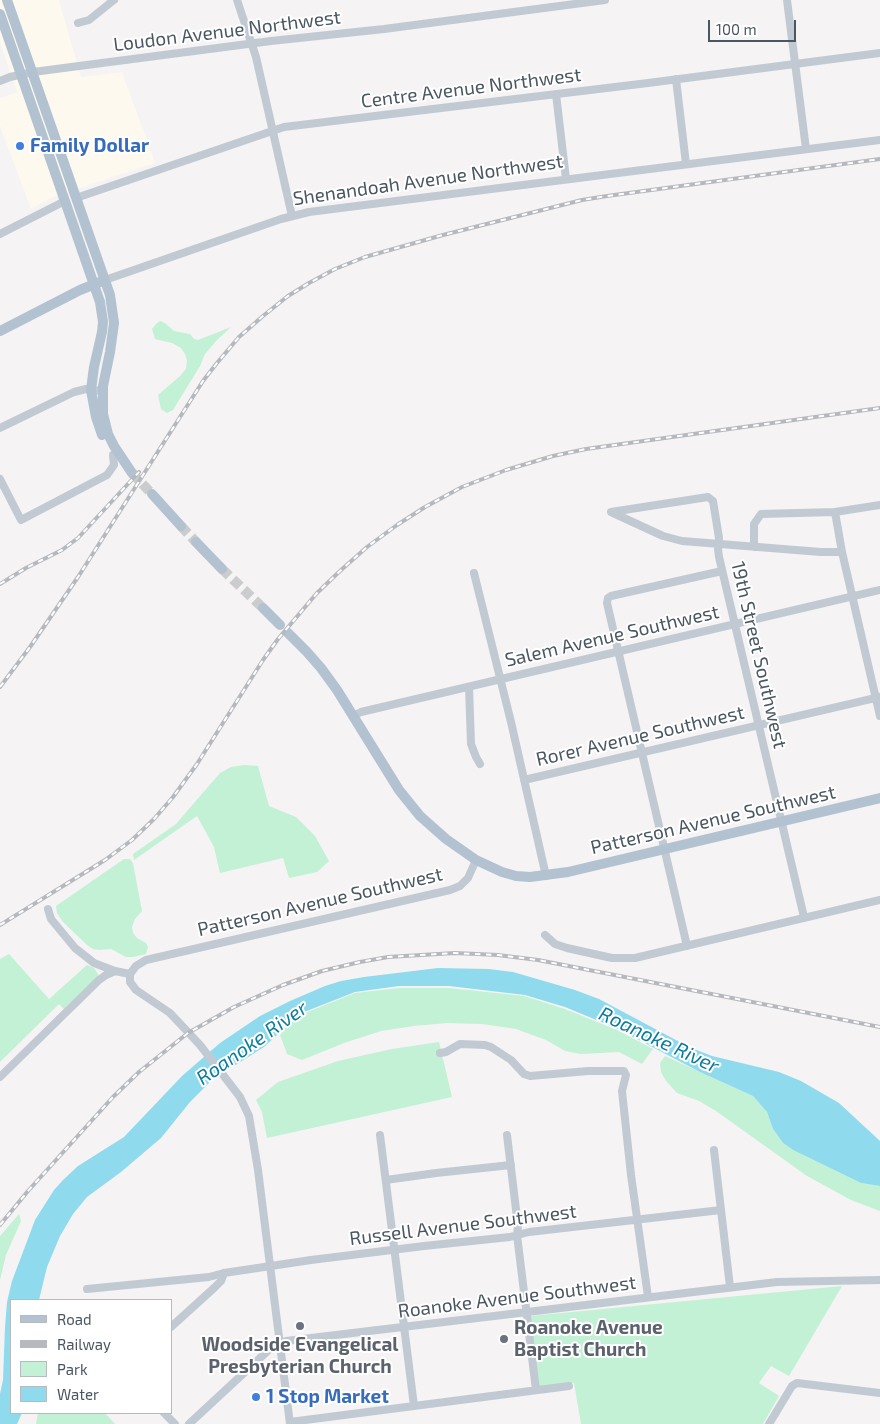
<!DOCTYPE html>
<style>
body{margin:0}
#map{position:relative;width:880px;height:1424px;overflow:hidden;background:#f5f3f3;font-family:"Exo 2",sans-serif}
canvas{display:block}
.legend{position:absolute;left:10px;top:1299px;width:162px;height:115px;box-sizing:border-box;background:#fff;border:1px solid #b7bbc0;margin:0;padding:6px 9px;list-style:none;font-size:15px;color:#4a5661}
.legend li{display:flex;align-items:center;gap:10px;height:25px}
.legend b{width:25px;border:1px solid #b7bbc0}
.scale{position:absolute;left:708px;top:20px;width:88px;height:22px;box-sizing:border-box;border:2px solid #4a5661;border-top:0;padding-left:6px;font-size:15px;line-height:18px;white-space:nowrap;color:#4a5661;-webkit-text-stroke:4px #fff;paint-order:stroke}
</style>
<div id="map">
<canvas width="880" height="1424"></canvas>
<ul class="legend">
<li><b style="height:6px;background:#b3c2d1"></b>Road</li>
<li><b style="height:6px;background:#b5b8bd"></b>Railway</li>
<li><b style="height:14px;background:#c3f1d5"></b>Park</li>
<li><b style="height:14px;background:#90daee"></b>Water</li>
</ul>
<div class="scale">100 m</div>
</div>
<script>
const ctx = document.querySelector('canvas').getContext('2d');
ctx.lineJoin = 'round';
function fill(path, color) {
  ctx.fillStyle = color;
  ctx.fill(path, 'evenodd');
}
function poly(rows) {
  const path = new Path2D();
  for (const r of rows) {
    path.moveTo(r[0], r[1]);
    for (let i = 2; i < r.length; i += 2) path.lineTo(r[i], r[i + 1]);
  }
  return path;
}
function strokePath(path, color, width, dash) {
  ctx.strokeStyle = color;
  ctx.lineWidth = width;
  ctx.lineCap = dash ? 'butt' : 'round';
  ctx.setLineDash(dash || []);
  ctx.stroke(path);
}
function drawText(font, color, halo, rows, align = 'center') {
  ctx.font = font + ' "Exo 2",sans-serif';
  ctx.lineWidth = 4;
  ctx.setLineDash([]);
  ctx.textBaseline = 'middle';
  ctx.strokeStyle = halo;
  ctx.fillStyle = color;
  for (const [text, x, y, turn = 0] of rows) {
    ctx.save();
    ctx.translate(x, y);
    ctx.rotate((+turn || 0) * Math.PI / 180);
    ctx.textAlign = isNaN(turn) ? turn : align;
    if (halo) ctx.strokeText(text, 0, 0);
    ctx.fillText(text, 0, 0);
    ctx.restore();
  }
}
fill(poly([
 [0,0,59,0,81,77,122,72,155,163,53,197,31,209,0,126,0,98,17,92,0,42]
]), '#fdf9ef');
fill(poly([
 [160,321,165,323,174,331,190,334,194,339,198,340,231,327,216,341,205,354,200,366,173,410,167,413,161,409,158,395,180,376,186,369,187,361,185,354,181,348,172,343,155,339,152,329,156,324],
 [245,765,258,766,269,806,296,817,315,836,329,861,317,872,289,878,283,858,220,873,214,847,197,816,134,860,133,854,176,824,220,773,231,767],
 [124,859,130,859,133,863,142,911,135,919,132,927,133,933,137,938,146,943,148,947,146,954,133,957,126,957,111,949,99,950,93,949,87,945,63,922,57,913,56,906],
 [9,954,49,999,87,965,94,968,98,974,98,977,64,1009,59,1004,0,1062,0,959],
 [399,988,449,988,524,996,565,1009,617,1030,653,1049,642,1064,619,1052,581,1054,565,1051,546,1040,516,1029,482,1024,447,1023,414,1026,381,1031,344,1043,302,1060,287,1054,280,1035,283,1028,300,1015,355,993],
 [439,1042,452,1097,267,1138,262,1112,256,1100,278,1082,338,1061,392,1049],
 [665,1056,753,1096,767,1112,773,1129,783,1143,793,1150,861,1183,880,1186,880,1211,851,1200,807,1176,716,1111,699,1101,677,1093,666,1081,661,1072,660,1063],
 [19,1214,21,1221,6,1255,0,1280,0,1236],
 [842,1286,789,1376,771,1366,759,1383,779,1396,763,1424,581,1424,574,1383,538,1387,530,1316],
 [38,1413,105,1413,115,1424,36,1424]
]), '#c3f1d5');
fill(poly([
 [438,968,489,969,513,972,575,990,599,999,689,1047,712,1056,779,1072,801,1081,839,1103,880,1141,880,1186,861,1183,793,1150,783,1143,773,1129,767,1112,753,1096,700,1072,618,1029,565,1007,525,995,449,986,399,986,355,992,299,1014,282,1028,278,1034,264,1047,212,1080,190,1102,161,1138,121,1172,87,1197,73,1214,60,1236,47,1267,39,1300,11,1300,11,1413,22,1413,17,1424,0,1424,0,1394,3,1380,5,1327,7,1302,12,1281,35,1220,54,1190,63,1180,78,1166,124,1137,182,1076,220,1043,260,1016,290,1001,325,986,341,981,364,977]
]), '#90daee');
strokePath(poly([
 [132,473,152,494],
 [181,526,196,542],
 [222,569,263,608]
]), '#caccce', 10, [10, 5]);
strokePath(poly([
 [237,0,256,57,292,216],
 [787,0,806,149],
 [78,23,89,20,114,0],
 [676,79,686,164],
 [0,81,10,77,33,72,271,41,384,29,605,0],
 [556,94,566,179],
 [76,198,284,127,648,83,880,53],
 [0,234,65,201],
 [105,280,281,219,309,212,880,140],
 [0,428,74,392,86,389,102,391],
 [0,479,21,520,107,475,114,465,113,455],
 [611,512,708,497,713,501,719,538,718,549,719,557,804,917],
 [835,512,842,552,880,716],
 [613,513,663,536,682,541,821,552,842,552],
 [754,547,754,524,761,514,835,512,880,505],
 [474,573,511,722,546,876],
 [469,687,471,744,476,757,480,764],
 [353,716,361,712,880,590],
 [524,780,880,697],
 [48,909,51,919,75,948,94,963,115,971],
 [545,935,555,944,567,948,612,958,635,958,880,900],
 [687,946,607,603,608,598,611,596,722,571],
 [130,974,130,982,136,990,170,1013,200,1045,240,1097,249,1116,258,1170,290,1424],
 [130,974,136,966,146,960,450,890,460,886,468,878,476,860],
 [440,1053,446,1052,460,1044,485,1045,491,1047,511,1060,524,1074,530,1076,588,1071,624,1071,626,1075,622,1091,631,1175,648,1297],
 [0,1077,99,980,106,975,115,971,130,974],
 [380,1135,414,1406],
 [507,1135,518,1226,517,1235,536,1390],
 [714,1150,730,1287],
 [386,1180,436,1173,511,1165],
 [87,1289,209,1277,224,1273,311,1260,424,1246,510,1237,529,1232,721,1210],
 [171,1327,214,1288,221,1281,224,1273],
 [164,1413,175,1424],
 [290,1422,569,1386],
 [189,1424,273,1346,286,1341,777,1282,880,1280],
 [769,1424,792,1386,797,1383,880,1393]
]), '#c1cad2', 8);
strokePath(poly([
 [7,0,110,295,114,323,110,352,103,386,103,414,108,434,114,446,132,473],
 [0,14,100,302,103,322,102,332,94,367,91,390,96,417,102,435],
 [0,331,80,290,100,282],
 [152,494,181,526],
 [196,542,222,569],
 [263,608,280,625],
 [288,633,307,652,321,668,337,690,399,790,420,816,446,839,476,860,502,872,516,876,530,877,568,872,880,798]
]), '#b3c2d1', 10);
const rail = poly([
 [0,584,26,568,62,550,78,538,139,472],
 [0,687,30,647,78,577,203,381,217,363,239,337,263,316,288,296,309,283,335,269,365,257,443,235,582,200,607,196,880,159],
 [0,925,105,860,132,840,154,819,173,797,197,764,263,660,278,639,317,593,340,571,367,547,397,525,425,507,462,487,506,470,553,456,586,449,880,408],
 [0,1225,28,1191,113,1097,139,1072,188,1033,234,1007,283,985,322,971,360,962,388,957,455,953,498,955,538,960,880,1027]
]);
strokePath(rail, '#b5b8bd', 4);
strokePath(rail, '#fff', 2, [5.5]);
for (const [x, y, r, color] of [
 [20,146,5,"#3f7fe0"],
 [300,1326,5,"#6b7280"],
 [504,1339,5,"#6b7280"],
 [256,1397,5,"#3f7fe0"]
]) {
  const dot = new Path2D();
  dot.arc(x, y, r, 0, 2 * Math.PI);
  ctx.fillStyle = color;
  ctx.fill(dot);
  strokePath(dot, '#fff', 2);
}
drawText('19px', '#4a5661', '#fff', [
 ["Loudon Avenue Northwest",227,31,-7],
 ["Centre Avenue Northwest",471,88,-7],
 ["Shenandoah Avenue Northwest",428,180,-8],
 ["Salem Avenue Southwest",612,636,-13],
 ["19th Street Southwest",759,655,77],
 ["Rorer Avenue Southwest",640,736,-13],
 ["Patterson Avenue Southwest",713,820,-13],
 ["Patterson Avenue Southwest",320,902,-13],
 ["Russell Avenue Southwest",463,1225,-7],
 ["Roanoke Avenue Southwest",517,1297,-7]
]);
drawText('bold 19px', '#366cbe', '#fff', [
 ["Family Dollar",30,146],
 ["1 Stop Market",266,1397]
], 'left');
drawText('bold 19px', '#5b616d', '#fff', [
 ["Roanoke Avenue",514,1328],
 ["Baptist Church",514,1350],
 ["Woodside Evangelical",300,1345,"center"],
 ["Presbyterian Church",300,1367,"center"]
], 'left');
drawText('italic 20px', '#0c7c9b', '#fff', [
 ["Roanoke River",659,1040,25],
 ["Roanoke River",252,1043,-35]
]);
</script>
